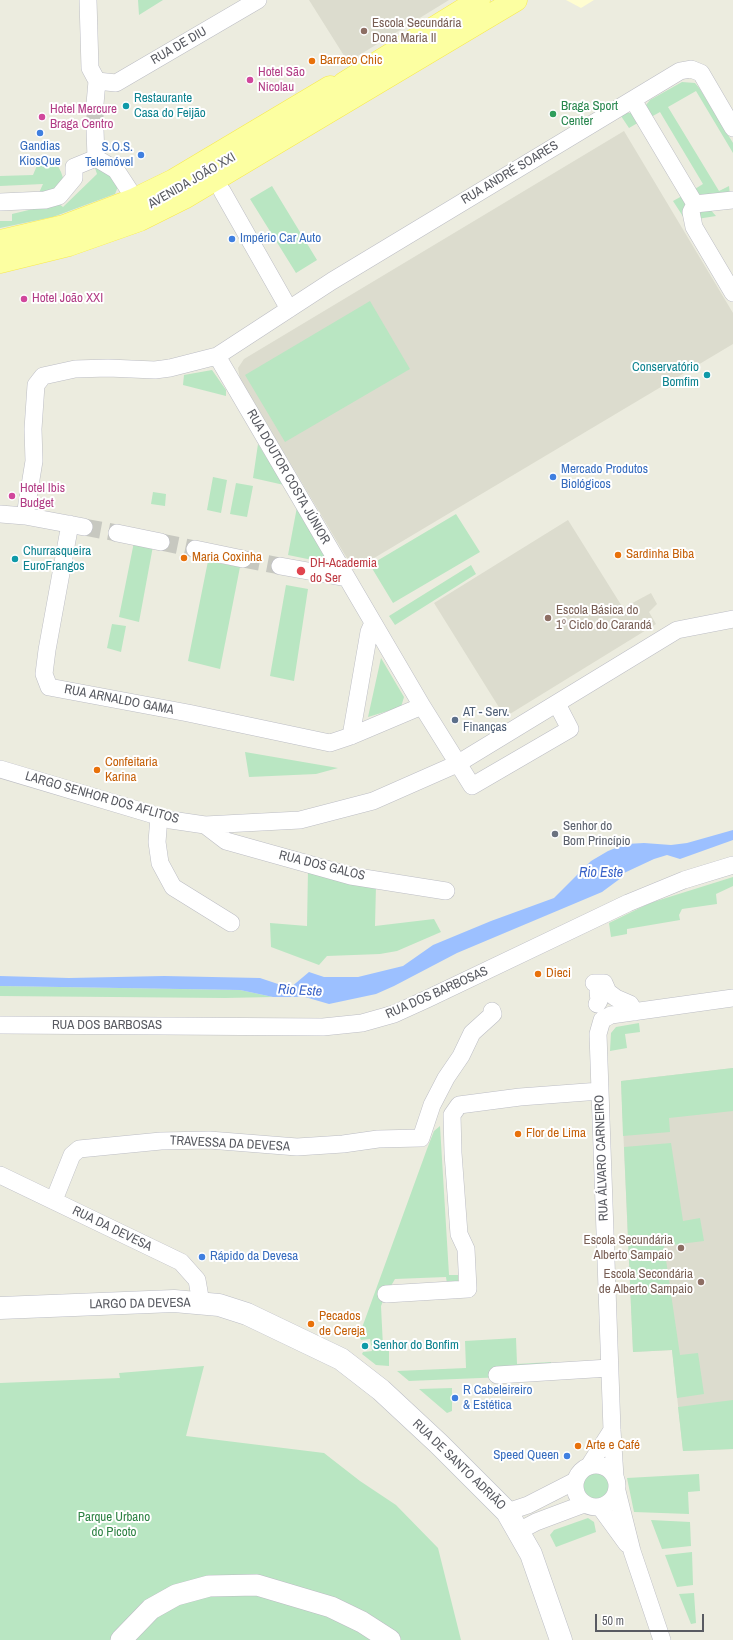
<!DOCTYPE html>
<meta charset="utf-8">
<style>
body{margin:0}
#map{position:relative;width:733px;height:1640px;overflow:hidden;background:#ececdf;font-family:"Archivo Narrow",sans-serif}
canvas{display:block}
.scale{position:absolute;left:595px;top:1614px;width:109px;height:18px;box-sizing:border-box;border:2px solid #585a61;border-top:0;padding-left:5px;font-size:12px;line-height:14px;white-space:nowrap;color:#585a61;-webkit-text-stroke:3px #fff;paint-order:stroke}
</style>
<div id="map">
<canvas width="733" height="1640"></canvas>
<div class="scale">50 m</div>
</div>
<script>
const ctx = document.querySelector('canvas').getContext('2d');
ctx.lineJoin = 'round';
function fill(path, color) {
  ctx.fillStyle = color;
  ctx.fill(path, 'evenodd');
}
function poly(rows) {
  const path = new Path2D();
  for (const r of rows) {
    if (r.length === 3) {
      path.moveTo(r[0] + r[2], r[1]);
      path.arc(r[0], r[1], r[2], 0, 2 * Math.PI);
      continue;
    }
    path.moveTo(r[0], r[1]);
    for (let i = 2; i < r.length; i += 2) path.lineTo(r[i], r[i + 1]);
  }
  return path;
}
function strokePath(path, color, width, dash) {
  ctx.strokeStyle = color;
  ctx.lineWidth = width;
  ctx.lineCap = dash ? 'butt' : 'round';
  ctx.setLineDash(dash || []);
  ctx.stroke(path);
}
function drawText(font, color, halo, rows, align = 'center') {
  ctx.font = font + ' "Archivo Narrow",sans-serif';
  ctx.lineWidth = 4;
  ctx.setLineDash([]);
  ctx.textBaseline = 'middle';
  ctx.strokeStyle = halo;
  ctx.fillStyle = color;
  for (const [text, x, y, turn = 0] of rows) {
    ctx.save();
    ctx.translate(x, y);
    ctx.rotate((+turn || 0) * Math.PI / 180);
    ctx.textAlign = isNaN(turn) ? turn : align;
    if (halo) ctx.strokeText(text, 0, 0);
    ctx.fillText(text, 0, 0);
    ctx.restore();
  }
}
fill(poly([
 [566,0,594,0,581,8]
]), '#fffdd1');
fill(poly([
 [309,0,449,0,348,62],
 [624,131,733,313,733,344,354,570,240,379,238,368,244,359],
 [568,520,623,608,651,593,657,604,649,612,656,624,505,717,434,603],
 [733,1068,733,1449,683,1451,672,1350,633,1352,621,1081]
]), '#dcdcce');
fill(poly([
 [138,0,163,0,139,15],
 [682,82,695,83,700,89,733,143,733,153,696,91,668,107,719,191,729,186,730,195,701,201,690,192,703,184,660,112,651,117,646,105,650,100],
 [626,113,633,113,641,121,629,128,621,116],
 [47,162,58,166,61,172,63,178,59,190,38,195,43,184,0,186,0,176,33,175,38,163],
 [95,168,104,170,119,184,115,194,53,217,0,228,0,221,12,221,12,214,58,203,63,207,97,174],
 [272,186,317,260,296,273,250,199],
 [682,196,690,202,684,218,673,201],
 [708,207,716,216,697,219,701,208],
 [370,301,410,369,285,442,245,375],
 [212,370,226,390,226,396,183,385,184,375],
 [258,444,284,485,253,478],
 [213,477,227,480,221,513,207,510],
 [236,483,253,486,247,517,230,514],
 [153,492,166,494,165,506,151,504],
 [297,507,328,560,327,563,288,555],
 [456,514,480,552,393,603,370,565],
 [134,542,153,546,139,622,119,617],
 [208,561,240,567,220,669,188,661],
 [471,565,476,574,395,625,389,616],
 [286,585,308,589,294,681,270,676],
 [112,624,126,626,121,652,107,648],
 [381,658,404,697,401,707,368,717],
 [245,752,338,768,316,774,249,777],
 [308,870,376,885,375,926,434,919,441,932,397,951,380,954,327,956,319,965,271,947,270,923,307,926],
 [733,877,733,886,716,894,717,904,682,909,679,915,680,920,627,929,627,934,611,937,609,923,650,903],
 [0,986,240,990,273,997,225,998,0,996],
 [639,1023,640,1032,625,1034,627,1048,610,1051,611,1033,616,1027],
 [733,1068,733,1111,669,1118,670,1132,623,1136,621,1081],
 [440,1126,449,1275,458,1275,458,1284,447,1284,446,1277,395,1279,385,1296,381,1306,383,1347,389,1348,389,1366,376,1365,362,1354,363,1352,372,1351,370,1339,361,1340,359,1336,427,1149,434,1131],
 [671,1143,683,1221,700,1218,704,1241,664,1246,680,1355,698,1353,704,1394,677,1398,672,1350,633,1352,624,1147],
 [516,1338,517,1364,551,1362,552,1375,409,1381,397,1371,466,1368,465,1341],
 [204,1366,186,1436,324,1453,360,1481,396,1505,438,1548,461,1640,0,1640,0,1383,120,1378,119,1373],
 [452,1388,452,1411,447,1413,419,1389],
 [733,1400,733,1449,683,1451,678,1407],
 [596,1486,15],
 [699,1474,700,1491,688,1492,689,1514,634,1512,627,1478],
 [588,1518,594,1522,596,1532,556,1547,550,1535,554,1530],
 [651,1520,690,1522,691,1546,662,1549],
 [692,1552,693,1585,677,1587,665,1555],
 [694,1593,696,1623,691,1624,679,1594]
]), '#b9e6c2');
fill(poly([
 [733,830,733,840,680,859,667,855,654,859,624,873,621,878,602,892,457,953,394,986,376,994,329,1004,305,997,273,997,240,990,0,986,0,976,69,978,164,976,260,978,290,988,309,972,324,977,358,977,403,966,433,945,491,921,554,898,591,861,608,851,626,844,644,843,671,845,687,843]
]), '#9cc0ff');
strokePath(poly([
 [95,129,95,104],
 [84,527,117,533],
 [161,542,195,549],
 [243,559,280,566]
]), '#c7c8c0', 17, [17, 8]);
const minor = poly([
 [88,0,90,68,97,81,95,104],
 [97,81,116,83,258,0],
 [633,100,695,204],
 [95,129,96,158],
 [96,158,116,170,135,199],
 [222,191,289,309],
 [0,202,45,200,59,196,74,178,74,167,96,158],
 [695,204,691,212,694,227,733,293],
 [695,204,733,200],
 [217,356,422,706,472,786,570,729,557,704],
 [0,514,25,516,84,527],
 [25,516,34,461,33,429,36,385,43,376,75,369,108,368,155,370,170,368,217,356,332,281,680,71,691,69,701,73,733,128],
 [70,524,47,650,44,674,49,687,188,713,330,743,351,736,422,706],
 [117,533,161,542],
 [195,549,243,559],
 [280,566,347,578],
 [351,736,369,632,373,623],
 [0,769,171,820,205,825,300,820,373,801,457,764,677,630,733,619],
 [159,817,157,842,160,863,173,887,231,923],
 [205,825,226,841,351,876,446,891],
 [594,983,604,983,608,992,616,998,630,1004,635,1012],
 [597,1004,599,1001,598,991,604,983],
 [0,1025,323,1027,362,1023,394,1014,427,999,628,903,684,880,733,865],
 [0,1175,181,1262,197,1280,201,1303],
 [54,1200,72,1155,79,1149,161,1141,209,1140,297,1147,343,1144,378,1139,421,1138,432,1105,446,1078,461,1056,472,1033,493,1014,492,1011],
 [386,1294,468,1289,466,1249,459,1234,453,1153,452,1115,459,1105,520,1097,600,1091],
 [497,1375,609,1368],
 [596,1486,21],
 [589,1466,612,1430],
 [615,1477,612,1430,598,1034,602,1020,611,1015,733,998],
 [617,1491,632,1551,662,1640],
 [600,1507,627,1544],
 [507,1512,528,1505,575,1481],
 [519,1531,536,1522,584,1504]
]);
const tertiary = poly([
 [121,1640,151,1609,176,1595,209,1586,257,1585,331,1607,362,1622,390,1640]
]);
const secondary = poly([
 [0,1308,174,1301,219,1305,247,1314,341,1359,381,1390,439,1444,507,1512,531,1554,561,1640]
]);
const primary = poly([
 [319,104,333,95,344,83,479,0],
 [0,241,64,226,135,199,174,180,330,87],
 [0,262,69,245,140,220,184,198,516,0]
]);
strokePath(minor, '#bcbdc4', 18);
strokePath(tertiary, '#bcbdc4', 22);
strokePath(secondary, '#bcbec6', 23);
strokePath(primary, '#f8ea4c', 23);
strokePath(minor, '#fff', 17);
strokePath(tertiary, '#fff', 21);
strokePath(secondary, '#fff', 22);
strokePath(primary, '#fcffa1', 22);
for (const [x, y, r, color] of [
 [364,31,4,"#8d6e63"],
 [312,61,4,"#e8710a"],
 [250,80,4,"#d1479c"],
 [126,106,4,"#0f9aa8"],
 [553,114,4,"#2e9e5b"],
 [42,117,4,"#d1479c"],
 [40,133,4,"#3f7fe0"],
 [141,155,4,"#3f7fe0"],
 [232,239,4,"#3f7fe0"],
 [24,299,4,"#d1479c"],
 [707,375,4,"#0f9aa8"],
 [553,477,4,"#3f7fe0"],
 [12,496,4,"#d1479c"],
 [618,555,4,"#e8710a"],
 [184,558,4,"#e8710a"],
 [15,559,4,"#0f9aa8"],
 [301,571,5,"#e0444e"],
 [548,618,4,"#8d6e63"],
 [455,720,4,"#5c6f8a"],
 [97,770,4,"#e8710a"],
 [555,834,4,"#6b7280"],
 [538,974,4,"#e8710a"],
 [518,1134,4,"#e8710a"],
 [681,1248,4,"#8d6e63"],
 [202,1257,4,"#3f7fe0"],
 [701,1282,4,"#8d6e63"],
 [311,1324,4,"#e8710a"],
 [365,1346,4,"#0f9aa8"],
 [455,1398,4,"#3f7fe0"],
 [578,1446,4,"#e8710a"],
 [567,1456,4,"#3f7fe0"]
]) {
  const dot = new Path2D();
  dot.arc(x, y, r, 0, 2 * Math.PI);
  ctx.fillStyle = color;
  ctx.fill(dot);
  strokePath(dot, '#fff', 1.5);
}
drawText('13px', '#785e54', '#fff', [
 ["Escola Secundária",372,24],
 ["Dona Maria II",372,39],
 ["Escola Básica do",556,611],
 ["1º Ciclo do Carandá",556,626],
 ["Escola Secundária",673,1241,"right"],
 ["Alberto Sampaio",673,1256,"right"],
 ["Escola Secondária",693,1275,"right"],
 ["de Alberto Sampaio",693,1290,"right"]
], 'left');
drawText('13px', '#585a61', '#fff', [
 ["RUA DE DIU",179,46,-30],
 ["RUA ANDRÉ SOARES",510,173,-31],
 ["AVENIDA JOÃO XXI",192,181,-30],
 ["RUA DOUTOR COSTA JÚNIOR",288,477,60],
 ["RUA ARNALDO GAMA",119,700,11],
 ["LARGO SENHOR DOS AFLITOS",102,798,16],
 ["RUA DOS GALOS",322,866,14],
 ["RUA DOS BARBOSAS",437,993,-24],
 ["RUA DOS BARBOSAS",107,1026],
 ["TRAVESSA DA DEVESA",230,1144,3],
 ["RUA ÁLVARO CARNEIRO",602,1158,-92],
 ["RUA DA DEVESA",112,1229,26],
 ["LARGO DA DEVESA",140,1304,-1],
 ["RUA DE SANTO ADRIÃO",459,1465,44]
]);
drawText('13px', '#c56008', '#fff', [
 ["Barraco Chic",320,61],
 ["Sardinha Biba",626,555],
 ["Maria Coxinha",192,558],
 ["Confeitaria",105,763],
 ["Karina",105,778],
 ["Dieci",546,974],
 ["Flor de Lima",526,1134],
 ["Pecados",319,1317],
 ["de Cereja",319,1332],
 ["Arte e Café",586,1446]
], 'left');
drawText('13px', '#b23c85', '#fff', [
 ["Hotel São",258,73],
 ["Nicolau",258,88],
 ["Hotel Mercure",50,110],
 ["Braga Centro",50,125],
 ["Hotel João XXI",32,299],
 ["Hotel Ibis",20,489],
 ["Budget",20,504]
], 'left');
drawText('13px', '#0d838f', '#fff', [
 ["Restaurante",134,99],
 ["Casa do Feijão",134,114],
 ["Conservatório",699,368,"right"],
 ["Bomfim",699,383,"right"],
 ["Churrasqueira",23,552],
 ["EuroFrangos",23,567],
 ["Senhor do Bonfim",373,1346]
], 'left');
drawText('13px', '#27864d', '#fff', [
 ["Braga Sport",561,107],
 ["Center",561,122]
], 'left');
drawText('13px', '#366cbe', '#fff', [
 ["Gandias",40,147,"center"],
 ["KiosQue",40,162,"center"],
 ["S.O.S.",133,148,"right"],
 ["Telemóvel",133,163,"right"],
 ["Império Car Auto",240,239],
 ["Mercado Produtos",561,470],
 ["Biológicos",561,485],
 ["Rápido da Devesa",210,1257],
 ["R Cabeleireiro",463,1391],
 ["& Estética",463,1406],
 ["Speed Queen",559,1456,"right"]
], 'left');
drawText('13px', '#be3a42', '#fff', [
 ["DH-Academia",310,564],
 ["do Ser",310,579]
], 'left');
drawText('13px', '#4e5e75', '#fff', [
 ["AT - Serv.",463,713],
 ["Finanças",463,728]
], 'left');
drawText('13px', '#5b616d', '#fff', [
 ["Senhor do",563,827],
 ["Bom Princípio",563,842]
], 'left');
drawText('13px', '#2e8243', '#fff', [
 ["Parque Urbano",114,1518],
 ["do Picoto",114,1533]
]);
drawText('italic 14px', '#3963c8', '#fff', [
 ["Rio Este",601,873],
 ["Rio Este",300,991,3]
]);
</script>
